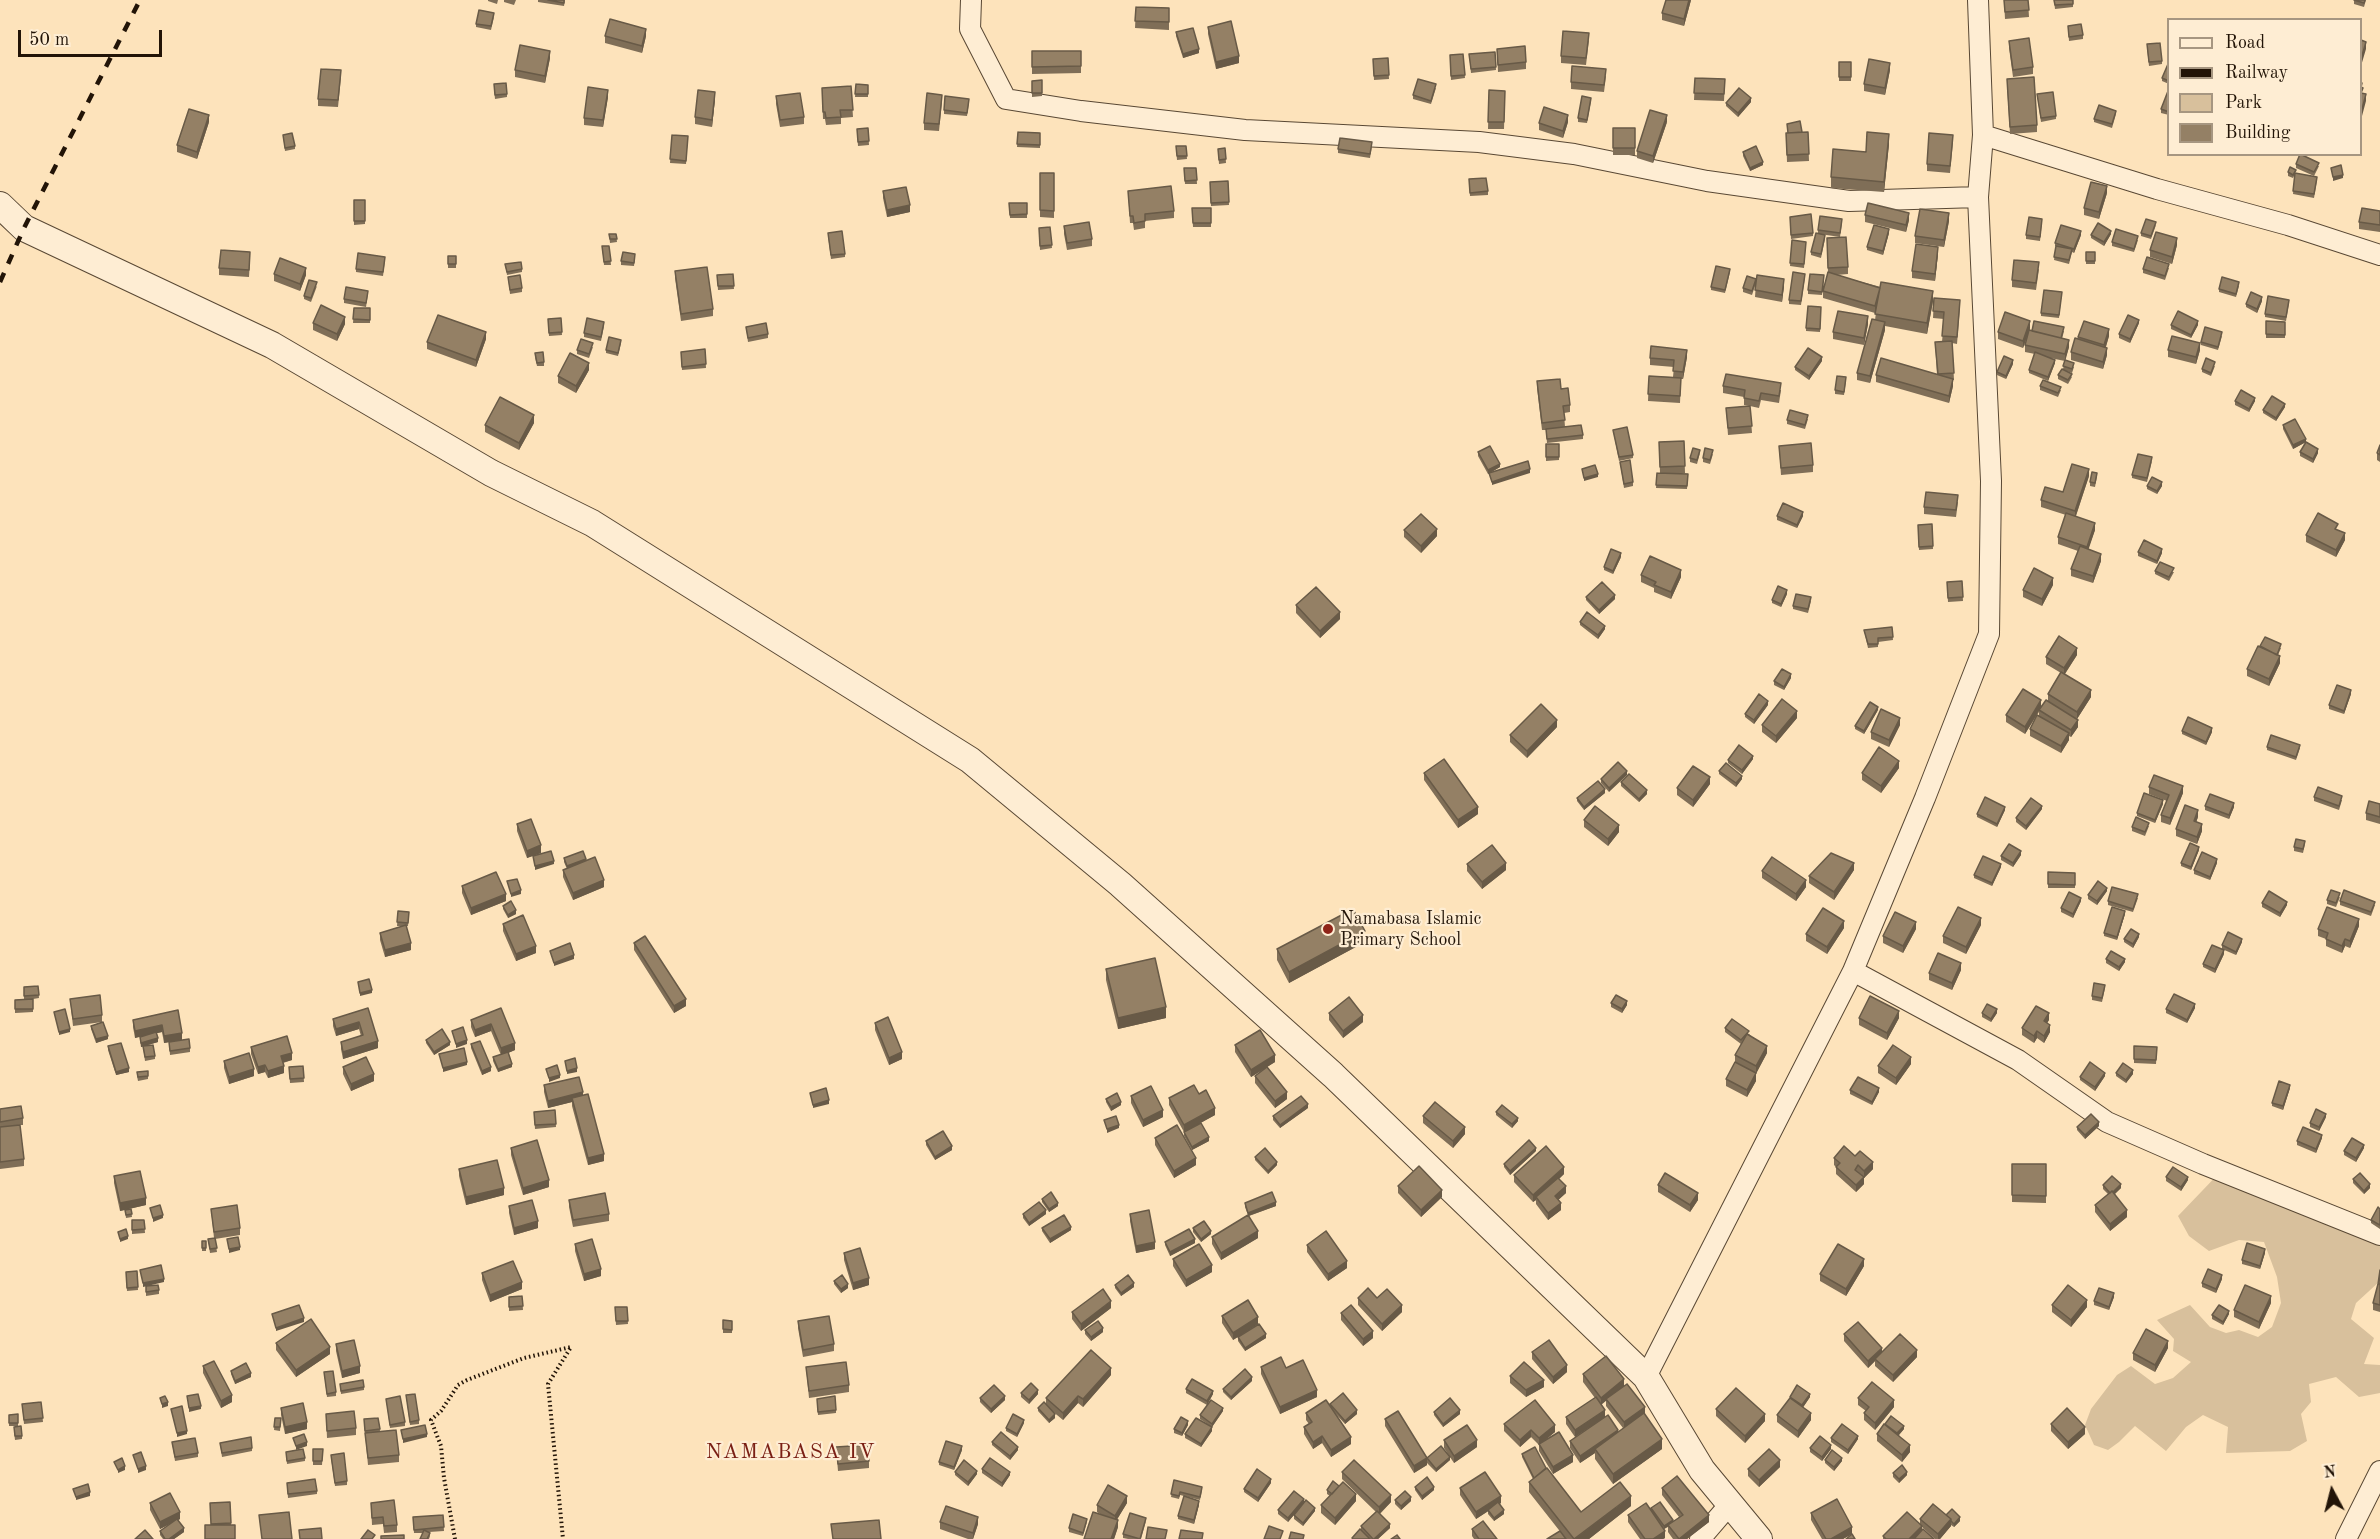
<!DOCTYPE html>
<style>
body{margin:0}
#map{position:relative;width:2380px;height:1539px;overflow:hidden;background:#fde3bb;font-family:"Old Standard TT",serif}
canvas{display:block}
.legend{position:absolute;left:2167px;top:18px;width:195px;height:138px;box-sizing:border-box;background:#feedd3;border:2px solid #a69681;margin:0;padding:8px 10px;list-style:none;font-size:18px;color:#221407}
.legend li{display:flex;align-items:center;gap:12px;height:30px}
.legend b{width:30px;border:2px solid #a69681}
.north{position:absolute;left:2302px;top:1461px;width:60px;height:60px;-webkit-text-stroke:4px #feedd3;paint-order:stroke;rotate:353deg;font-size:16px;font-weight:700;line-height:24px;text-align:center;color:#221407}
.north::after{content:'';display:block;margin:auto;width:21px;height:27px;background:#221407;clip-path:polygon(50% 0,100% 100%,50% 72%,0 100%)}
.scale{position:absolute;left:18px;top:30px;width:144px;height:27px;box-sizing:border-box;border:3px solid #221407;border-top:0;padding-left:8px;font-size:18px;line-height:21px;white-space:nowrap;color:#221407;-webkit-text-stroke:4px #feedd3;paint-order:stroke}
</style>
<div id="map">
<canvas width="2380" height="1539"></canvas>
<ul class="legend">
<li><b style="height:8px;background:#feedd3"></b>Road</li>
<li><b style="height:8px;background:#221407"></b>Railway</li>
<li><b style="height:16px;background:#d8c09c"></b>Park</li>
<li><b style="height:16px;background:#948065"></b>Building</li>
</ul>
<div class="north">N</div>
<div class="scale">50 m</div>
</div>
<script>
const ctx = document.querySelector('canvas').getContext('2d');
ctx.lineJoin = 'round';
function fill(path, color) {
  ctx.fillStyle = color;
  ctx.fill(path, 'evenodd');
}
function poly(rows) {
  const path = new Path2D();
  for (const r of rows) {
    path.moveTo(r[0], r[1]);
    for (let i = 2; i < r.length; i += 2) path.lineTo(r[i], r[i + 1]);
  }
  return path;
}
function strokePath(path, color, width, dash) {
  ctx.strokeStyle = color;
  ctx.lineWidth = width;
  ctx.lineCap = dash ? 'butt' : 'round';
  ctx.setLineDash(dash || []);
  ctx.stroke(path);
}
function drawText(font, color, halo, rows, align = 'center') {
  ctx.font = font + ' "Old Standard TT",serif';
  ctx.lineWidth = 4.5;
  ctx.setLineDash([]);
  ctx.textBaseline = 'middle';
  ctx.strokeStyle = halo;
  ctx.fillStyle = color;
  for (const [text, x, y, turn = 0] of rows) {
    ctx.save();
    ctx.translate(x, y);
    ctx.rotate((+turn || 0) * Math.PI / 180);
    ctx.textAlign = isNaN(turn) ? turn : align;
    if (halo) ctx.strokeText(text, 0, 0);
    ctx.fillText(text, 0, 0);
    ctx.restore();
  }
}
fill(poly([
 [2225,1167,2380,1240,2380,1281,2356,1303,2351,1319,2374,1338,2364,1364,2380,1365,2380,1393,2359,1397,2336,1377,2309,1384,2311,1402,2301,1414,2307,1441,2290,1451,2226,1453,2228,1427,2203,1415,2186,1427,2166,1451,2135,1426,2119,1442,2108,1450,2094,1445,2085,1425,2091,1409,2117,1375,2131,1366,2155,1384,2173,1378,2191,1362,2173,1351,2174,1339,2157,1320,2190,1305,2210,1327,2226,1333,2239,1330,2258,1337,2272,1327,2281,1303,2277,1277,2264,1242,2239,1240,2209,1251,2189,1236,2178,1216]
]), '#d8c09c');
const minor = poly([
 [971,0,970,29,1006,99,1081,111,1245,130,1479,142,1574,154,1707,181,1849,201,1978,197],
 [1983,135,2157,189,2288,225,2380,255],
 [1853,971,2018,1060,2107,1122,2203,1164,2380,1235],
 [1646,1377,1853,971,1925,798,1989,634,1991,481,1978,197,1983,135,1978,0],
 [1700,1539,1730,1504],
 [2346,1539,2380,1471]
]);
const tertiary = poly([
 [0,205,24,228,272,345,491,473,592,523,970,760,1120,884,1333,1075,1646,1377,1702,1470,1759,1539]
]);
strokePath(minor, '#594834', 22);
strokePath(tertiary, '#594834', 28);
strokePath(poly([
 [455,1539,444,1478,441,1446,431,1420,441,1411,458,1385,467,1380,524,1358,571,1347,548,1384,563,1539]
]), '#221407', 4, [1.5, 3]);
strokePath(minor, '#feedd3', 20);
strokePath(tertiary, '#feedd3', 26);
strokePath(poly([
 [0,282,24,228,140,0]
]), '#221407', 4.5, [10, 10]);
fill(poly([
 [488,0,498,0,497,4,488,1],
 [504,0,516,0,514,5,504,2],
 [538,0,565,0,564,6,538,2],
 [1691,0,1684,26,1662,20,1662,13],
 [2004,0,2028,0,2029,17,2005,19],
 [2054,0,2073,0,2073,7,2055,9],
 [2354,0,2366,0,2364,7,2354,4],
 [1136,7,1169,8,1169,30,1135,28],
 [494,17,491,30,476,27,476,24],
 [2068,26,2083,35,2083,39,2069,41],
 [1208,27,1239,63,1216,69,1208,34],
 [1176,32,1199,53,1183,58,1176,36],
 [605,36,646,36,642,53,605,43],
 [1589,40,1586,65,1561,63,1561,56],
 [2009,41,2033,67,2033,74,2013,77,2009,48],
 [2147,48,2162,61,2162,64,2149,66],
 [1497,49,1526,62,1526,69,1498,72],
 [1032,51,1081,51,1081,73,1032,74],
 [1495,52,1496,70,1471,73,1469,54],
 [1463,54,1465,78,1451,80,1450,55],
 [550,58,545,83,515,77,515,70],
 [1388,58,1389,79,1374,80,1373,59],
 [1839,62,1851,62,1851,81,1839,81],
 [2168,64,2169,84,2162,81,2162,78],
 [1890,70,1885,95,1864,91,1864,84],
 [1606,76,1604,92,1571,89,1571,82],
 [341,77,338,107,318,106,318,99],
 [1695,78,1725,79,1724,101,1694,100],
 [1042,80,1042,96,1032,97,1032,81],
 [856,84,868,85,868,97,855,97],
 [851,86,853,117,841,118,841,124,826,125,825,119,823,119,822,88],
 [2007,86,2037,125,2037,132,2010,134],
 [494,88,507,94,507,97,495,99],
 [1436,88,1431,104,1413,99,1413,95],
 [1489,90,1505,91,1504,129,1488,129],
 [2169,91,2169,115,2161,113,2161,109],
 [2037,94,2056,116,2056,119,2041,122],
 [776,96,804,117,804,124,780,127,776,104],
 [608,97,603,127,584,125,584,118],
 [715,99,712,127,695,124,695,117],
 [1591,101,1587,123,1578,122,1578,118],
 [942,102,939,131,924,130,924,123],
 [1751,102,1738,117,1726,106,1726,103],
 [969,103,967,116,944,114,944,110],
 [2116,114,2112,128,2094,122,2094,119],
 [209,122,197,159,177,152,177,145],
 [1568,122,1563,138,1539,130,1539,123],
 [1667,122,1653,163,1637,158,1637,151],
 [1787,124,1802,132,1808,132,1809,161,1787,162,1786,133,1788,133],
 [868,128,869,145,858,146,857,129],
 [1613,128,1635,128,1635,155,1613,155],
 [1018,132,1040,133,1040,148,1017,147],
 [283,135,295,146,295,149,285,151],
 [672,135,688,136,686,164,670,163],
 [1953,142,1950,173,1927,171,1927,164],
 [1889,144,1884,192,1831,188,1831,177,1866,152],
 [1176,146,1186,146,1187,159,1177,160],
 [1372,146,1370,158,1338,153,1338,149],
 [1225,148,1226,163,1219,164,1218,149],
 [1743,152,1763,165,1750,171,1743,156],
 [2296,164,2319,166,2314,176,2296,168],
 [1184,168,1196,168,1197,184,1185,184],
 [2288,172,2296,173,2317,180,2314,198,2293,194,2295,174,2293,178,2288,176],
 [1040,173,1054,173,1054,218,1040,217],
 [1469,179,1488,191,1488,195,1470,196],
 [1228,181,1229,205,1211,206,1210,182],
 [883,191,910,212,887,217,883,198],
 [1128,191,1174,211,1174,218,1145,221,1145,228,1134,230,1133,223,1130,223],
 [2107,193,2099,219,2084,215,2084,208],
 [354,200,365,200,365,224,354,225],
 [1009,203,1027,203,1027,218,1010,218],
 [1192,208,1211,208,1211,227,1193,227],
 [2380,211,2380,232,2359,229,2359,222],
 [1865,215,1909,220,1906,232,1865,222],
 [1790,217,1813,233,1813,236,1791,239],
 [1949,221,1944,247,1915,243,1915,236],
 [2042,222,2040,241,2026,239,2026,235],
 [1842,223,1840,237,1820,234,1825,239,1821,258,1811,255,1811,252,1818,234,1818,230],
 [2156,225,2151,239,2141,236,2141,233],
 [1064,226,1092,239,1092,246,1067,250,1064,234],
 [1050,227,1052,248,1040,250,1039,228],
 [1889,233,1883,255,1867,250,1867,247],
 [609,234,616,234,617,242,610,243],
 [2111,234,2104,246,2091,238,2091,235],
 [2081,235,2074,253,2072,252,2069,264,2054,260,2056,246,2055,246,2055,243],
 [828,236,845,254,845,257,831,259],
 [1792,240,1806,242,1804,268,1790,266],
 [2138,240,2134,252,2112,246,2112,242],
 [1827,245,1848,267,1848,274,1836,275,1933,301,1927,334,1885,326,1885,330,1870,383,1857,380,1857,373,1875,320,1877,305,1875,313,1823,298,1823,291,1828,272],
 [2177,245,2172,264,2150,257,2150,250],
 [602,246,609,246,611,265,604,265],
 [2086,252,2095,252,2095,264,2086,264],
 [1938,254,1935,281,1912,278,1912,271],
 [448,256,456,256,456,268,448,268],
 [635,257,634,266,621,265,621,261],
 [250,259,249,277,219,275,219,268],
 [385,260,383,276,356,272,356,269],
 [505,264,522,269,522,272,507,275],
 [2169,268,2165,280,2143,273,2143,269],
 [2039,269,2036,290,2012,287,2012,280],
 [675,271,713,309,713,316,681,321,675,278],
 [1730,272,1725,293,1711,290,1711,287],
 [274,274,306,275,300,291,274,281],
 [733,274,734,289,718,290,717,275],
 [508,277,522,288,522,292,510,294],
 [1805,277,1801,305,1789,304,1789,300],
 [1756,279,1784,286,1782,302,1755,297,1756,283,1752,295,1743,292,1743,288],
 [1824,279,1822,295,1808,294,1808,290],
 [317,286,311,302,304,299,304,296],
 [2239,286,2236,297,2219,292,2219,289],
 [2062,292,2059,318,2041,316,2041,313],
 [368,294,366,307,344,303,344,299],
 [1934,298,1960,307,1957,344,1952,343,1954,380,1953,380,1953,386,1949,403,1876,382,1876,375,1937,375,1935,342,1942,342,1944,319,1933,318],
 [2262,301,2257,313,2246,307,2246,304],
 [2289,303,2286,321,2265,317,2265,314],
 [1821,307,1820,332,1806,331,1806,328],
 [354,308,370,308,370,323,353,323],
 [561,318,562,335,549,336,548,319],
 [2266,321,2285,322,2285,338,2266,338],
 [313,323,345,324,337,341,313,330],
 [2139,323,2130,343,2119,338,2119,334],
 [1868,324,1864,345,1833,339,1833,332],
 [2171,325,2198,325,2191,338,2171,329],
 [604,326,601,341,584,337,584,333],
 [746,327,768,334,768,338,748,342],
 [2030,328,2030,330,2064,331,2062,339,2069,347,2065,360,2074,367,2072,373,2066,371,2072,377,2068,384,2058,379,2058,375,2063,369,2065,361,2050,358,2055,363,2048,381,2029,373,2029,370,2035,354,2025,352,2025,345,2028,335,2023,348,1998,339,1998,332],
 [2109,336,2106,347,2107,355,2103,369,2071,360,2071,352,2078,339,2078,337],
 [2222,336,2218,350,2201,345,2201,342],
 [486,339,476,367,427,349,427,342],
 [621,343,618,356,606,353,606,350],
 [593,347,589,358,577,354,577,350],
 [705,349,706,368,682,370,681,352],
 [2168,350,2200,350,2196,364,2168,357],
 [535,357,544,362,544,366,537,366],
 [1687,357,1683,379,1681,379,1680,403,1648,401,1649,376,1673,377,1674,367,1650,365,1650,358],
 [1822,361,1809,380,1795,370,1795,367],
 [2013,364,2006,379,1997,375,1997,372],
 [2215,366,2211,376,2202,372,2202,369],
 [589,370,576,393,558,383,558,376],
 [1537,381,1561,389,1570,405,1570,412,1564,413,1565,427,1583,435,1583,439,1547,443,1546,430,1542,430,1537,388],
 [1846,381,1844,395,1835,394,1835,390],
 [1723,386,1781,390,1779,403,1761,400,1759,408,1750,406,1752,433,1728,435,1726,408,1749,406,1744,405,1744,397,1723,393],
 [2040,386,2061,390,2058,397,2040,390],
 [2235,401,2255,401,2249,412,2235,405],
 [2285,407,2276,421,2263,413,2263,410],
 [1808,419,1805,429,1787,424,1787,420],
 [534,423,519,450,485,432,485,425],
 [2283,425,2306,442,2318,453,2313,463,2300,456,2300,452,2306,442,2293,449,2283,429],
 [1613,430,1633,455,1633,458,1619,461],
 [1684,441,1685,473,1678,473,1688,474,1687,489,1656,488,1657,473,1660,473,1659,442],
 [1546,444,1559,444,1559,460,1546,461],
 [2380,445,2380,462,2377,460,2377,453],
 [1779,446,1813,465,1813,472,1781,475],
 [1478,452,1500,467,1488,474,1478,456],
 [1700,453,1697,464,1690,462,1690,458],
 [1713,454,1710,464,1703,462,1703,458],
 [2152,461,2147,482,2132,478,2132,475],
 [1620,462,1633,482,1633,486,1624,488],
 [2089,476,2076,516,2095,530,2088,549,2101,561,2093,583,2071,576,2071,569,2078,551,2058,544,2058,537,2066,515,2041,507,2041,500,2063,492],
 [2097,476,2095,487,2090,486,2090,482],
 [2147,486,2162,486,2157,494,2147,489],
 [1958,502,1956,517,1924,514,1924,507],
 [1777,516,1803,516,1797,528,1777,520],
 [1932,524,1933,549,1919,550,1918,525],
 [1404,530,1437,536,1421,553,1404,537],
 [2338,530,2345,540,2336,557,2306,542,2306,535],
 [2138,552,2162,553,2157,564,2138,556],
 [1621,557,1613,574,1604,570,1604,567],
 [2155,571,2174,572,2169,581,2155,574],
 [1641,575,1681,577,1671,599,1654,592,1654,588,1641,582],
 [1962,581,1963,601,1948,602,1947,582],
 [2053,585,2042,606,2023,597,2023,590],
 [1787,594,1781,607,1772,603,1772,600],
 [1586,597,1615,599,1599,614,1586,600],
 [1811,601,1808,613,1793,609,1793,606],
 [1296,605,1340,619,1320,638,1296,613],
 [1580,622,1605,629,1598,639,1580,625],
 [1892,627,1893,640,1878,642,1878,647,1868,648,1864,630],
 [2260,646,2281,648,2278,655,2280,663,2269,686,2247,676,2247,669],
 [2077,655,2065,674,2091,697,2077,719,2078,727,2071,737,2069,736,2069,740,2061,753,2030,736,2030,729,2039,716,2039,712,2025,734,2006,722,2006,715,2041,706,2048,701,2048,694,2061,673,2046,664,2046,657],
 [1791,678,1784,690,1774,685,1774,681],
 [2351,694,2344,714,2329,709,2329,705],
 [1768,705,1754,724,1745,717,1745,714],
 [1878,710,1864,734,1855,729,1855,726],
 [1797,718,1776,743,1762,732,1762,725],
 [1900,725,1889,747,1871,739,1871,732],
 [1557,727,1527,758,1510,742,1510,735],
 [2182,731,2212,732,2206,745,2182,734],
 [2267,747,2300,748,2296,760,2267,750],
 [1753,759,1742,774,1728,763,1728,760],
 [1618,762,1609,792,1601,783,1601,779],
 [1899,768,1881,793,1862,780,1862,773],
 [1719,771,1742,779,1736,787,1719,774],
 [1424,773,1478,814,1458,828,1424,780],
 [1621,782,1647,794,1639,802,1621,786],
 [1710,784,1693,807,1677,795,1677,788],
 [2149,787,2183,793,2170,825,2161,822,2161,815,2167,801,2149,794],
 [1605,793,1584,810,1577,801,1577,798],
 [2314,797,2342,800,2339,810,2314,801],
 [2163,804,2155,823,2137,816,2137,813],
 [2380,804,2380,824,2366,820,2366,813],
 [2205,806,2234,807,2229,819,2205,810],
 [2042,809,2026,830,2016,822,2016,818],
 [2005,810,1997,827,1977,817,1977,814],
 [2198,817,2196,822,2202,831,2197,844,2176,836,2176,829],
 [1584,820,1619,832,1608,846,1584,827],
 [517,824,541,853,527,858,517,831],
 [2149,826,2145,836,2132,831,2132,827],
 [2305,844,2303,853,2294,851,2294,847],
 [2199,850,2191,870,2181,866,2181,863],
 [2021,855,2013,867,2001,860,2001,856],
 [564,858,586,861,604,887,573,900,563,877,563,870,567,869,564,862],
 [2217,863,2210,880,2194,874,2194,870],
 [1467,864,1506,870,1482,889,1467,871],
 [2001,867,1992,886,1974,878,1974,875],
 [1854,870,1834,900,1809,883,1809,876],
 [1762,871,1806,887,1796,901,1762,878],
 [2048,872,2075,873,2075,888,2048,888],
 [462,886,506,901,471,915,462,893],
 [2107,891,2097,905,2088,899,2088,895],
 [2340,897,2336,907,2327,904,2327,900],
 [2138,898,2133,912,2108,905,2108,901],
 [2081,901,2073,918,2061,912,2061,908],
 [2340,901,2375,905,2371,916,2340,905],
 [2262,903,2287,905,2280,917,2262,907],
 [503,906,516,914,508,918,503,909],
 [398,911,409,912,408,926,406,926,411,950,385,957,380,940,380,933,404,926,397,926],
 [2125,914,2117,940,2104,936,2104,933],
 [503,924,536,953,516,961,503,931],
 [1981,925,1966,954,1943,943,1943,936],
 [2359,926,2350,948,2345,946,2342,953,2326,946,2326,939,2318,936,2318,929],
 [1844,928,1827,954,1806,941,1806,934],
 [1916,929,1903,953,1883,943,1883,936],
 [2139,937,2133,948,2124,942,2124,939],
 [1365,942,1289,983,1277,960,1277,949],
 [2242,942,2236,955,2222,949,2222,945],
 [634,943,686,1006,674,1013,634,950],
 [2224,954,2215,973,2203,967,2203,964],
 [2106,959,2125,962,2119,971,2106,963],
 [1106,969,1166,1018,1118,1029,1106,980],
 [1961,970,1952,990,1929,980,1929,973],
 [38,986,39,998,33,999,33,1012,15,1013,15,1000,24,999,24,987],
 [2105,988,2102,1002,2092,1000,2092,996],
 [70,999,102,1015,102,1022,108,1039,96,1043,91,1029,91,1026,102,1022,73,1026],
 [1611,1003,1627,1005,1622,1013,1611,1007],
 [368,1008,378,1048,343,1059,341,1049,341,1042,361,1036,359,1029,336,1036,333,1026,333,1019],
 [501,1008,515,1050,508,1053,512,1067,498,1072,493,1061,493,1057,501,1055,491,1031,475,1037,471,1027,471,1020],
 [2195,1008,2187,1023,2166,1013,2166,1009],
 [178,1010,182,1040,173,1042,190,1048,190,1052,170,1055,169,1042,164,1043,162,1032,157,1033,158,1042,141,1047,140,1040,140,1037,141,1036,135,1038,133,1027,133,1020],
 [1329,1013,1363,1022,1343,1038,1329,1020],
 [1982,1013,1997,1013,1991,1022,1982,1017],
 [1859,1018,1899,1018,1887,1040,1859,1025],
 [2049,1020,2047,1023,2050,1032,2044,1043,2037,1038,2034,1043,2022,1035,2022,1028],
 [875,1023,902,1059,889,1065,875,1030],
 [1725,1028,1749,1034,1767,1053,1756,1073,1756,1081,1747,1097,1726,1086,1726,1079,1735,1062,1735,1055,1743,1041,1741,1044,1725,1032],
 [426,1040,450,1045,434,1055,426,1043],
 [471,1044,491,1071,482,1075,471,1048],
 [1235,1045,1275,1062,1267,1067,1287,1099,1275,1108,1255,1083,1255,1076,1261,1071,1251,1077,1235,1052],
 [108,1046,129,1072,116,1075,108,1050],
 [143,1046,155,1056,155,1059,145,1061],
 [2134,1046,2157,1047,2156,1064,2134,1063],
 [251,1047,292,1060,283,1063,284,1073,268,1078,265,1072,258,1074,251,1054],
 [224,1061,254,1076,229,1084,224,1068],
 [1911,1064,1896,1085,1878,1073,1878,1066],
 [303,1066,304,1082,290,1083,289,1067],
 [343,1067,374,1081,351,1091,343,1074],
 [2116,1073,2133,1074,2126,1083,2116,1076],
 [137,1076,148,1076,148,1079,138,1081],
 [2105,1076,2095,1091,2080,1080,2080,1077],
 [544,1085,583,1096,604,1161,588,1165,572,1106,572,1102,548,1108,544,1092],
 [2290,1088,2283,1110,2272,1106,2272,1103],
 [1850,1090,1879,1092,1872,1105,1850,1094],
 [1199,1094,1215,1115,1184,1132,1169,1105,1169,1098],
 [1131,1096,1163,1117,1143,1127,1131,1103],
 [1106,1099,1121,1105,1111,1111,1106,1102],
 [1308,1108,1280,1128,1273,1120,1273,1116],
 [0,1109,23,1118,23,1125,20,1125,24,1159,24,1166,0,1169],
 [555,1110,556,1127,535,1129,534,1112],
 [1496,1112,1518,1121,1512,1128,1496,1115],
 [1423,1116,1465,1134,1453,1148,1423,1123],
 [2326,1117,2319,1131,2310,1127,2310,1123],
 [2099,1126,2085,1139,2077,1130,2077,1127],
 [1184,1132,1209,1141,1192,1150,1184,1136],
 [1155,1138,1196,1165,1174,1178,1155,1145],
 [2322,1138,2316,1153,2297,1145,2297,1141],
 [926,1141,952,1150,935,1160,926,1145],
 [511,1148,549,1187,523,1195,511,1155],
 [2364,1148,2356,1162,2344,1155,2344,1151],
 [1536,1151,1510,1175,1504,1167,1504,1164],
 [1855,1156,1873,1169,1864,1178,1864,1177,1864,1184,1856,1192,1836,1174,1836,1167,1834,1165,1834,1158],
 [1255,1157,1277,1165,1268,1174,1255,1160],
 [2012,1164,2046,1164,2046,1203,2012,1202],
 [459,1169,504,1195,466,1205,459,1176],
 [1564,1174,1559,1179,1566,1193,1558,1200,1561,1210,1548,1220,1536,1204,1536,1200,1533,1202,1514,1182,1514,1175],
 [114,1176,146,1205,120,1211,114,1183],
 [2166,1177,2188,1180,2181,1191,2166,1181],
 [2353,1179,2370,1188,2364,1194,2353,1183],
 [1658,1185,1698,1200,1690,1212,1658,1192],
 [2103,1185,2121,1188,2115,1194,2127,1217,2110,1231,2095,1212,2095,1205,2108,1194,2103,1189],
 [1398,1186,1442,1197,1421,1217,1398,1193],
 [1042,1199,1058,1206,1049,1212,1042,1202],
 [569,1200,609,1214,609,1221,573,1227,569,1207],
 [1245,1203,1276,1206,1249,1216,1258,1238,1221,1260,1212,1244,1212,1237,1248,1215,1245,1207],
 [509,1206,538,1228,514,1235,509,1213],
 [131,1209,132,1217,126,1218,125,1210],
 [211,1209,240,1228,240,1235,215,1239,217,1252,210,1253,208,1239,214,1238],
 [2380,1209,2380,1229,2371,1223,2371,1220],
 [1023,1214,1046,1214,1029,1226,1023,1218],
 [1130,1214,1155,1249,1136,1253,1130,1221],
 [132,1220,144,1220,145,1233,132,1234],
 [1042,1228,1071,1230,1050,1243,1042,1231],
 [1193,1228,1211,1234,1201,1242,1193,1232],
 [202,1241,206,1241,206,1251,202,1251],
 [1165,1242,1195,1243,1170,1256,1165,1245],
 [575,1244,601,1276,584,1281,575,1251],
 [1307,1245,1347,1268,1328,1281,1307,1252],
 [844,1253,869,1285,853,1290,844,1260],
 [2265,1253,2260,1269,2242,1264,2242,1260],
 [1173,1259,1212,1272,1186,1287,1173,1266],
 [1864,1266,1846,1296,1820,1281,1820,1274],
 [2380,1270,2380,1312,2373,1310,2373,1303,2378,1284],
 [137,1271,138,1290,127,1291,126,1272],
 [482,1273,522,1289,490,1302,482,1280],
 [2222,1279,2216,1293,2202,1287,2202,1283],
 [834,1281,848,1288,841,1293,834,1284],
 [1115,1285,1134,1287,1121,1296,1115,1288],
 [146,1286,159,1290,159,1294,146,1296],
 [522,1296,523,1310,509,1311,509,1297],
 [2114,1297,2109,1310,2094,1305,2094,1301],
 [1358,1298,1377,1298,1402,1312,1382,1331,1358,1305],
 [2271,1303,2259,1329,2234,1317,2234,1310],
 [2052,1305,2087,1307,2071,1327,2052,1312],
 [615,1307,627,1307,628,1324,616,1325],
 [1111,1308,1081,1331,1072,1319,1072,1312],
 [1341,1313,1373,1338,1363,1346,1341,1320],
 [2229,1314,2223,1325,2212,1319,2212,1315],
 [1222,1316,1258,1324,1233,1340,1222,1323],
 [723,1320,732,1321,732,1333,723,1333],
 [798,1321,834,1344,834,1351,803,1357,798,1328],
 [1085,1330,1103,1332,1091,1341,1085,1334],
 [1844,1334,1882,1352,1917,1357,1893,1382,1875,1366,1875,1361,1868,1368,1844,1341],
 [1238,1337,1266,1338,1245,1351,1238,1341],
 [276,1343,330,1354,296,1377,276,1350],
 [336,1344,360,1373,342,1378,336,1351],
 [2168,1348,2155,1372,2133,1360,2133,1353],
 [1532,1352,1567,1372,1553,1384,1532,1359],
 [203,1366,232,1402,221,1408,203,1373],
 [806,1367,849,1385,849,1392,809,1398],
 [1261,1367,1286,1368,1317,1397,1280,1414,1261,1374],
 [231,1371,251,1377,235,1384,231,1374],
 [324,1372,336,1392,336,1396,327,1397],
 [1583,1374,1624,1385,1644,1414,1662,1449,1613,1484,1595,1459,1595,1453,1580,1463,1570,1448,1570,1441,1591,1426,1575,1437,1566,1424,1566,1417,1595,1398,1583,1382],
 [1606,1400,1606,1406,1623,1428,1618,1432,1605,1417,1601,1404],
 [1111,1375,1083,1407,1078,1403,1063,1420,1051,1410,1055,1418,1049,1423,1038,1411,1038,1408,1046,1404,1046,1398],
 [1510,1376,1544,1387,1526,1397,1510,1383],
 [1252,1381,1231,1400,1223,1392,1223,1389],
 [340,1384,364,1387,364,1390,341,1394],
 [1186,1389,1213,1394,1207,1405,1186,1393],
 [1021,1393,1038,1394,1029,1404,1021,1397],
 [406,1395,419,1420,419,1424,410,1425],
 [1790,1397,1810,1397,1803,1407,1811,1420,1798,1438,1777,1422,1777,1415,1790,1399],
 [980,1398,1005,1400,991,1413,980,1402],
 [1858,1398,1894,1407,1875,1430,1864,1420,1864,1413,1866,1411,1858,1405],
 [386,1399,405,1422,405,1426,390,1428],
 [41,1402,43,1422,24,1424,22,1404],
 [817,1402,836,1410,836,1413,818,1415],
 [1330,1404,1357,1414,1345,1424,1333,1411,1351,1444,1331,1457,1322,1443,1313,1449,1304,1434,1304,1427,1309,1424,1306,1420,1306,1413,1330,1406],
 [281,1408,307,1429,285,1434,281,1415],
 [1716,1409,1765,1421,1745,1443,1716,1416],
 [1223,1411,1212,1427,1200,1419,1200,1415],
 [1434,1412,1460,1414,1443,1427,1434,1415],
 [18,1414,18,1426,9,1426,9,1415],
 [326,1414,356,1428,356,1435,327,1438],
 [275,1418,281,1418,280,1431,274,1430],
 [378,1418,380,1431,399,1455,399,1462,368,1465,364,1423],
 [1385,1419,1427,1458,1450,1460,1436,1472,1427,1463,1427,1465,1414,1473,1385,1426],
 [1024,1423,1017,1437,1006,1431,1006,1428],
 [1504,1424,1555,1432,1543,1442,1573,1462,1553,1474,1539,1451,1539,1445,1531,1437,1520,1447,1504,1431],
 [2051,1424,2085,1434,2068,1449,2051,1431],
 [1188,1425,1182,1436,1174,1433,1174,1429],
 [1904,1429,1899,1435,1910,1452,1902,1462,1877,1441,1877,1434],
 [14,1431,22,1436,22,1439,15,1440],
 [1212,1431,1201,1447,1185,1438,1185,1434],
 [1831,1438,1858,1439,1848,1454,1831,1442],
 [1444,1440,1477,1447,1454,1463,1444,1448],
 [172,1442,198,1453,198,1457,175,1461],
 [992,1442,1018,1450,1010,1460,992,1445],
 [220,1443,252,1448,252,1451,222,1457],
 [836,1447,869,1461,869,1468,838,1471],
 [1810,1448,1831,1449,1822,1461,1810,1452],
 [313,1449,323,1449,322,1465,313,1465],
 [962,1450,954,1470,939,1465,939,1462],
 [286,1452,305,1458,305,1461,287,1464],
 [1522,1454,1546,1468,1581,1512,1631,1506,1589,1539,1566,1539,1529,1492,1529,1482,1533,1479,1522,1457],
 [331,1458,347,1481,347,1485,335,1486],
 [1825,1460,1842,1461,1834,1471,1825,1463],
 [1780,1467,1759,1487,1748,1476,1748,1469],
 [982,1469,1010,1475,1002,1487,982,1473],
 [955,1472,977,1474,968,1486,955,1475],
 [1342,1472,1391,1502,1380,1514,1390,1528,1378,1539,1352,1539,1352,1538,1361,1530,1361,1526,1376,1512,1342,1479],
 [1893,1473,1907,1475,1899,1483,1893,1477],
 [1174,1480,1202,1490,1200,1500,1180,1495,1179,1499,1171,1497],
 [287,1483,317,1491,317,1494,288,1498],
 [1271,1483,1258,1502,1244,1492,1244,1489],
 [1415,1487,1434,1490,1422,1500,1415,1490],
 [1460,1488,1501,1503,1499,1504,1504,1514,1494,1521,1488,1514,1488,1511,1476,1519,1460,1495],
 [1662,1488,1709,1522,1687,1539,1673,1539,1668,1532,1668,1527,1664,1529,1665,1538,1663,1539,1640,1539,1628,1522,1628,1515,1651,1511,1651,1508,1673,1522,1679,1517,1662,1495],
 [1327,1490,1356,1501,1335,1525,1321,1513,1321,1505,1330,1496,1327,1494],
 [1395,1500,1411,1501,1401,1510,1395,1504],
 [230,1502,231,1525,211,1525,210,1503],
 [150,1503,180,1519,178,1520,184,1532,174,1539,163,1539,160,1535,160,1531,171,1523,160,1529,150,1510],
 [371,1503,397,1525,397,1532,384,1533,383,1524,372,1525],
 [1127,1503,1117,1519,1118,1527,1114,1539,1084,1539,1100,1514,1097,1512,1097,1505],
 [1304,1503,1288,1522,1278,1514,1278,1510],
 [1199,1505,1194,1524,1178,1519,1178,1516],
 [1315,1511,1303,1526,1294,1519,1294,1515],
 [1811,1513,1852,1534,1843,1539,1822,1539,1811,1520],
 [443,1515,444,1531,429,1532,430,1536,429,1539,420,1539,423,1533,414,1533,413,1517],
 [1946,1515,1960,1521,1954,1527,1951,1525,1951,1526,1940,1539,1935,1539,1922,1527,1922,1530,1934,1539,1883,1539,1883,1536,1920,1524,1920,1519],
 [1146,1521,1141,1539,1128,1539,1123,1538,1123,1534],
 [940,1522,978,1524,973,1539,968,1539,940,1529],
 [1087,1522,1083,1536,1069,1532,1069,1528],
 [1472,1529,1497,1539,1474,1539,1472,1536]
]), '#7f6e57');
fill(poly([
 [1689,0,1691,0,1684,26,1684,19],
 [646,29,646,36,642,53,642,46],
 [2366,42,2366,49,2361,66,2361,59],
 [1199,49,1199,53,1183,58,1183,54],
 [550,51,550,58,545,83,545,76],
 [1239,56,1239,63,1216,69,1216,62],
 [1890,63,1890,70,1885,95,1885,88],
 [608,90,608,97,603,127,603,120],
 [715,92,715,99,712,127,712,120],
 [2366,94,2366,101,2362,116,2362,109],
 [1751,98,1751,102,1738,117,1738,113],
 [209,115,209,122,197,159,197,152],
 [1568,115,1568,122,1563,138,1563,131],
 [1667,115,1667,122,1653,163,1653,156],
 [1889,134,1889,144,1884,192,1884,182],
 [1763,162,1763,165,1750,171,1750,168],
 [2343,175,2343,178,2333,181,2333,177],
 [2107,186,2107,193,2099,219,2099,212],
 [910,205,910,212,887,217,887,210],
 [1909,213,1909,220,1906,232,1906,225],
 [1949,213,1949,221,1944,247,1944,240],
 [1889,229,1889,233,1883,255,1883,251],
 [2081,231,2081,235,2074,253,2074,249],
 [2111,231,2111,234,2104,246,2104,242],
 [2177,238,2177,245,2172,264,2172,257],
 [1938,247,1938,254,1935,281,1935,274],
 [306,268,306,275,300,291,300,284],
 [1784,279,1784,286,1782,302,1782,295],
 [1880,288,1880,295,1875,313,1875,306],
 [1933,291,1933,301,1927,334,1927,323],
 [2262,297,2262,301,2257,313,2257,309],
 [1868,316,1868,324,1864,345,1864,338],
 [345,317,345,324,337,341,337,334],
 [2139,320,2139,323,2130,343,2130,339],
 [2030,321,2030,328,2023,348,2023,341],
 [2198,321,2198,325,2191,338,2191,335],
 [1885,322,1885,330,1870,383,1870,376],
 [2109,329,2109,336,2104,352,2104,345],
 [486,332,486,339,476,367,476,360],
 [2069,340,2069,347,2065,362,2065,354],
 [2200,343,2200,350,2196,364,2196,357],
 [2107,348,2107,355,2103,369,2103,362],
 [1687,350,1687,357,1683,379,1683,372],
 [1822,357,1822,361,1809,380,1809,376],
 [2013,360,2013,364,2006,379,2006,376],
 [2055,360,2055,363,2048,381,2048,377],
 [589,363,589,370,576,393,576,386],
 [1953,379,1953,386,1949,403,1949,396],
 [2255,398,2255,401,2249,412,2249,409],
 [2285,404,2285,407,2276,421,2276,418],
 [534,415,534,423,519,450,519,443],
 [2306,439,2306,442,2293,449,2293,445],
 [2318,449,2318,453,2313,463,2313,459],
 [1500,464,1500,467,1488,474,1488,470],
 [1530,469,1530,473,1492,485,1492,482],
 [2089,469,2089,476,2075,518,2075,511],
 [1598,474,1598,477,1584,481,1584,478],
 [2162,482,2162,486,2157,494,2157,491],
 [1803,512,1803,516,1797,528,1797,525],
 [2095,523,2095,530,2087,554,2087,547],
 [1437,529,1437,536,1421,553,1421,546],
 [2345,533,2345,540,2336,557,2336,550],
 [2162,549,2162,553,2157,564,2157,561],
 [1621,553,1621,557,1613,574,1613,571],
 [2101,554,2101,561,2093,583,2093,576],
 [1681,570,1681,577,1671,599,1671,592],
 [2053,578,2053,585,2042,606,2042,599],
 [1787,590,1787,594,1781,607,1781,604],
 [1615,595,1615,599,1599,614,1599,610],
 [1340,612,1340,619,1320,638,1320,631],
 [1605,626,1605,629,1598,639,1598,635],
 [2077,648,2077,655,2064,675,2064,668],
 [2280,656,2280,663,2269,686,2269,679],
 [1791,674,1791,678,1784,690,1784,687],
 [2091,690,2091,697,2077,719,2077,712],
 [2351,690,2351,694,2344,714,2344,711],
 [2041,700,2041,707,2025,734,2025,727],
 [1768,701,1768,705,1754,724,1754,720],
 [1878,707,1878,710,1864,734,1864,731],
 [1797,711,1797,718,1776,743,1776,736],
 [1900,718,1900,725,1889,747,1889,740],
 [1557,720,1557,727,1527,758,1527,751],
 [2078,720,2078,727,2071,737,2071,730],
 [2212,728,2212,732,2206,745,2206,742],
 [2069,733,2069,740,2061,753,2061,746],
 [1753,756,1753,759,1742,774,1742,770],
 [1899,761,1899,768,1881,793,1881,786],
 [1627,771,1627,775,1609,792,1609,788],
 [1742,776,1742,779,1736,787,1736,783],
 [1710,777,1710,784,1693,807,1693,800],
 [2183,786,2183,793,2170,825,2170,818],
 [1605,789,1605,793,1584,810,1584,807],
 [1647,790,1647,794,1639,802,1639,799],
 [2163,800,2163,804,2155,823,2155,820],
 [2234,803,2234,807,2229,819,2229,815],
 [2042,806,2042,809,2026,830,2026,826],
 [1478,807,1478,814,1458,828,1458,820],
 [2005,807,2005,810,1997,827,1997,824],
 [2198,810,2198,817,2194,828,2194,821],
 [2202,824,2202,831,2197,844,2197,837],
 [1619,825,1619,832,1608,846,1608,839],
 [541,845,541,853,527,858,527,851],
 [2199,847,2199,850,2191,870,2191,867],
 [2021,851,2021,855,2013,867,2013,863],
 [586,859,586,862,567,870,567,866],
 [2217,859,2217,863,2210,880,2210,877],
 [554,861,554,864,535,870,535,866],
 [1506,863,1506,870,1482,889,1482,882],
 [1854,863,1854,870,1834,900,1834,892],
 [2001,864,2001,867,1992,886,1992,883],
 [604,880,604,887,573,900,573,893],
 [1806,880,1806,887,1796,901,1796,894],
 [2107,888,2107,891,2097,905,2097,901],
 [521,890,521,894,511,897,511,894],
 [506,894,506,901,471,915,471,908],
 [2081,898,2081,901,2073,918,2073,914],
 [2287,902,2287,905,2280,917,2280,913],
 [516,910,516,914,508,918,508,915],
 [2125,911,2125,914,2117,940,2117,937],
 [1981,918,1981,925,1966,954,1966,947],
 [2359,919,2359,926,2350,948,2350,941],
 [1844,921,1844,928,1827,954,1827,947],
 [1916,922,1916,929,1903,953,1903,946],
 [1365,931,1365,942,1289,983,1289,972],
 [2139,934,2139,937,2133,948,2133,944],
 [2242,939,2242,942,2236,955,2236,952],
 [2345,939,2345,946,2342,953,2342,946],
 [411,943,411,950,385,957,385,950],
 [536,946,536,953,516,961,516,954],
 [2224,950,2224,954,2215,973,2215,969],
 [574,955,574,959,554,966,554,963],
 [2125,959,2125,962,2119,971,2119,967],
 [1961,963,1961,970,1952,990,1952,983],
 [372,990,372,993,360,996,360,993],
 [686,999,686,1006,674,1013,674,1006],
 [1627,1001,1627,1005,1622,1013,1622,1009],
 [2195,1004,2195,1008,2187,1023,2187,1020],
 [1166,1007,1166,1018,1118,1029,1118,1018],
 [1997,1009,1997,1013,1991,1022,1991,1019],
 [1899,1011,1899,1018,1887,1040,1887,1033],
 [2049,1013,2049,1020,2044,1028,2044,1021],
 [1363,1015,1363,1022,1343,1038,1343,1031],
 [359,1022,359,1029,336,1036,336,1029],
 [491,1024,491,1031,475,1037,475,1030],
 [162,1025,162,1032,135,1038,135,1031],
 [2050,1025,2050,1032,2044,1043,2044,1036],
 [70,1029,70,1032,59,1035,59,1032],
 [2037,1031,2037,1038,2034,1043,2034,1036],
 [182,1033,182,1040,164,1043,164,1036],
 [108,1036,108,1039,96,1043,96,1039],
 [158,1038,158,1042,141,1047,141,1043],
 [467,1040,467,1044,456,1048,456,1044],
 [378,1041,378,1048,343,1059,343,1052],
 [450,1042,450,1045,434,1055,434,1052],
 [515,1043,515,1050,501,1056,501,1048],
 [1767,1046,1767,1053,1756,1074,1756,1066],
 [902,1052,902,1059,889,1065,889,1058],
 [292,1053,292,1060,281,1063,281,1056],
 [1275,1055,1275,1062,1251,1077,1251,1070],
 [1911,1057,1911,1064,1896,1085,1896,1078],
 [467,1062,467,1065,443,1072,443,1068],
 [512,1064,512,1067,498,1072,498,1069],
 [265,1065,265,1072,258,1074,258,1067],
 [284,1066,284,1073,268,1078,268,1071],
 [491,1067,491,1071,482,1075,482,1071],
 [129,1068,129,1072,116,1075,116,1072],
 [577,1068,577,1072,567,1074,567,1071],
 [254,1069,254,1076,229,1084,229,1077],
 [2133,1070,2133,1074,2126,1083,2126,1080],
 [1756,1073,1756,1081,1747,1097,1747,1090],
 [2105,1073,2105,1076,2095,1091,2095,1087],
 [374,1074,374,1081,351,1091,351,1084],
 [560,1075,560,1078,549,1082,549,1078],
 [2290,1085,2290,1088,2283,1110,2283,1106],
 [1879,1088,1879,1092,1872,1105,1872,1102],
 [583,1092,583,1099,572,1098,572,1102,548,1108,548,1101],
 [1287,1092,1287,1099,1275,1108,1275,1101],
 [829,1100,829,1104,813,1108,813,1105],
 [1121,1102,1121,1105,1111,1111,1111,1107],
 [1308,1104,1308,1108,1280,1128,1280,1125],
 [1215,1108,1215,1115,1184,1132,1184,1125],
 [1163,1110,1163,1117,1143,1127,1143,1120],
 [2326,1114,2326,1117,2319,1131,2319,1127],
 [1518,1118,1518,1121,1512,1128,1512,1124],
 [2099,1122,2099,1126,2085,1139,2085,1135],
 [1119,1125,1119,1128,1107,1133,1107,1129],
 [1465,1127,1465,1134,1453,1148,1453,1141],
 [2322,1135,2322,1138,2316,1153,2316,1149],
 [1209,1137,1209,1141,1192,1150,1192,1147],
 [2364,1145,2364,1148,2356,1162,2356,1158],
 [952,1146,952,1150,935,1160,935,1157],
 [1536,1148,1536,1151,1510,1175,1510,1171],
 [604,1154,604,1161,588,1165,588,1158],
 [1196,1158,1196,1165,1174,1178,1174,1171],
 [1277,1162,1277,1165,1268,1174,1268,1171],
 [1873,1162,1873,1169,1864,1178,1864,1171],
 [1564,1167,1564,1174,1537,1199,1536,1197,1536,1200,1533,1202,1533,1195],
 [1864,1177,1864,1184,1856,1192,1856,1185],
 [2188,1177,2188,1180,2181,1191,2181,1187],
 [549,1180,549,1187,523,1195,523,1188],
 [2121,1184,2121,1188,2111,1197,2111,1194],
 [2370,1184,2370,1188,2364,1194,2364,1191],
 [1566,1186,1566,1193,1555,1203,1555,1196],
 [504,1188,504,1195,466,1205,466,1197],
 [1442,1190,1442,1197,1421,1217,1421,1210],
 [1698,1193,1698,1200,1690,1212,1690,1205],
 [146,1198,146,1205,120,1211,120,1203],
 [1276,1202,1276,1206,1248,1216,1248,1213],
 [1058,1203,1058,1206,1049,1212,1049,1209],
 [1561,1203,1561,1210,1548,1220,1548,1213],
 [1046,1210,1046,1214,1029,1226,1029,1223],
 [2127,1210,2127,1217,2110,1231,2110,1224],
 [163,1215,163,1218,153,1222,153,1218],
 [538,1221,538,1228,514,1235,514,1228],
 [1071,1227,1071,1230,1050,1243,1050,1239],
 [1211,1231,1211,1234,1201,1242,1201,1239],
 [1258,1231,1258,1238,1221,1260,1221,1253],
 [128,1236,128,1239,120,1242,120,1239],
 [1195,1239,1195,1243,1170,1256,1170,1252],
 [1155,1242,1155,1249,1136,1253,1136,1246],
 [240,1247,240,1250,229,1253,229,1249],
 [2265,1249,2265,1253,2260,1269,2260,1266],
 [1864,1259,1864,1266,1846,1296,1846,1289],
 [1347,1261,1347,1268,1328,1281,1328,1274],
 [1212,1265,1212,1272,1186,1287,1186,1280],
 [601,1269,601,1276,584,1281,584,1274],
 [2222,1275,2222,1279,2216,1293,2216,1289],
 [869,1278,869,1285,853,1290,853,1283],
 [164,1279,164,1282,143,1287,143,1283],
 [522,1282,522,1289,490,1302,490,1295],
 [1134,1283,1134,1287,1121,1296,1121,1293],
 [848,1284,848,1288,841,1293,841,1289],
 [2114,1293,2114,1297,2109,1310,2109,1307],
 [2271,1296,2271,1303,2259,1329,2259,1322],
 [2087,1300,2087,1307,2071,1327,2071,1320],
 [1111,1301,1111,1308,1081,1331,1081,1324],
 [1402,1305,1402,1312,1382,1331,1382,1324],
 [2229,1311,2229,1314,2223,1325,2223,1322],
 [1258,1317,1258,1324,1233,1340,1233,1333],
 [304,1318,304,1322,276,1331,276,1328],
 [1103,1328,1103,1332,1091,1341,1091,1337],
 [1373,1331,1373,1338,1363,1346,1363,1339],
 [1266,1334,1266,1338,1245,1351,1245,1348],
 [2168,1341,2168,1348,2155,1372,2155,1365],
 [330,1347,330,1354,296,1377,296,1370],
 [1882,1348,1882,1355,1875,1359,1875,1361,1868,1368,1868,1361],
 [1917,1350,1917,1357,1893,1382,1893,1375],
 [1567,1365,1567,1372,1553,1384,1553,1377],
 [360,1366,360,1373,342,1378,342,1371],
 [1111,1368,1111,1375,1083,1407,1083,1399],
 [251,1373,251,1377,235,1384,235,1381],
 [1252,1377,1252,1381,1231,1400,1231,1397],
 [1624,1379,1624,1386,1601,1405,1601,1398],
 [1544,1380,1544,1387,1526,1397,1526,1390],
 [1038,1390,1038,1394,1029,1404,1029,1400],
 [1317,1390,1317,1397,1280,1414,1280,1407],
 [1213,1391,1213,1394,1207,1405,1207,1401],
 [1810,1394,1810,1397,1802,1409,1802,1405],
 [232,1395,232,1402,221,1408,221,1401],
 [1005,1396,1005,1400,991,1413,991,1409],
 [1078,1396,1078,1403,1063,1420,1063,1413],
 [1894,1400,1894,1407,1875,1430,1875,1423],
 [168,1402,168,1406,162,1408,162,1404],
 [201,1406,201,1409,189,1412,189,1408],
 [1645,1407,1645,1414,1624,1430,1624,1422],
 [1223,1408,1223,1411,1212,1427,1212,1424],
 [1357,1410,1357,1414,1345,1424,1345,1421],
 [1460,1410,1460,1414,1443,1427,1443,1424],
 [1605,1410,1605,1417,1575,1437,1575,1430],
 [1811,1413,1811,1420,1798,1438,1798,1431],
 [1055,1414,1055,1418,1049,1423,1049,1420],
 [1765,1414,1765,1421,1745,1443,1745,1436],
 [1024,1420,1024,1423,1017,1437,1017,1434],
 [1188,1421,1188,1425,1182,1436,1182,1433],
 [307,1422,307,1429,285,1434,285,1427],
 [1555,1425,1555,1432,1539,1445,1539,1438],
 [1904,1426,1904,1429,1897,1437,1897,1433],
 [1212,1427,1212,1431,1201,1447,1201,1444],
 [2085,1427,2085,1434,2068,1449,2068,1442],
 [1531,1430,1531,1437,1520,1447,1520,1440],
 [1618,1430,1618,1437,1595,1449,1595,1453,1580,1463,1580,1456],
 [187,1431,187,1434,177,1437,177,1433],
 [427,1434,427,1437,403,1443,403,1439],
 [1322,1436,1322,1443,1313,1449,1313,1442],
 [1858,1436,1858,1439,1848,1454,1848,1450],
 [1351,1437,1351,1444,1331,1457,1331,1450],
 [1662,1439,1662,1449,1613,1484,1613,1474],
 [1477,1440,1477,1447,1454,1463,1454,1456],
 [307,1442,307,1446,296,1450,296,1446],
 [1831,1445,1831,1449,1822,1461,1822,1457],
 [1910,1445,1910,1452,1902,1462,1902,1455],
 [962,1446,962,1450,954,1470,954,1467],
 [1018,1447,1018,1450,1010,1460,1010,1456],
 [1573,1455,1573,1462,1553,1474,1553,1467],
 [1450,1457,1450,1460,1436,1472,1436,1469],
 [1427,1458,1427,1465,1414,1473,1414,1466],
 [1842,1458,1842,1461,1834,1471,1834,1467],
 [1780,1460,1780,1467,1759,1487,1759,1480],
 [125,1466,125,1470,118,1473,118,1470],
 [146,1466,146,1470,138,1473,138,1469],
 [977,1471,977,1474,968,1486,968,1482],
 [1010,1472,1010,1475,1002,1487,1002,1483],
 [1907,1472,1907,1475,1899,1483,1899,1479],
 [1271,1479,1271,1483,1258,1502,1258,1498],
 [1434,1487,1434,1490,1422,1500,1422,1496],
 [90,1492,90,1496,76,1500,76,1497],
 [1356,1494,1356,1501,1335,1525,1335,1518],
 [1391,1495,1391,1502,1379,1514,1379,1507],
 [1127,1496,1127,1503,1115,1523,1115,1516],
 [1501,1496,1501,1503,1476,1519,1476,1512],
 [1631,1496,1631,1506,1589,1539,1575,1539],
 [1411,1497,1411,1501,1401,1510,1401,1506],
 [1304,1499,1304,1503,1288,1522,1288,1518],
 [1199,1501,1199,1505,1194,1524,1194,1520],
 [1315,1508,1315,1511,1303,1526,1303,1523],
 [1504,1510,1504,1514,1494,1521,1494,1518],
 [180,1512,180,1519,160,1529,160,1522],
 [1709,1515,1709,1522,1687,1539,1679,1539],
 [978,1517,978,1524,973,1539,973,1533],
 [1960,1517,1960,1521,1954,1527,1954,1524],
 [1951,1519,1951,1526,1940,1539,1938,1539,1938,1534],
 [1118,1520,1118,1527,1114,1539,1111,1539],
 [1673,1520,1673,1523,1664,1529,1664,1526],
 [1390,1524,1390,1528,1378,1539,1374,1539],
 [1922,1526,1922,1533,1916,1539,1909,1539],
 [1852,1527,1852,1534,1843,1539,1831,1539],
 [184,1528,184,1532,174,1539,169,1539],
 [1665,1531,1665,1538,1663,1539,1653,1539]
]), '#685a47');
const building = poly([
 [548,0,564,0,564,3,548,0],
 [1666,0,1689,0,1684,19,1662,13,1666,0],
 [2004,0,2028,0,2029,10,2005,12,2004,0],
 [2054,0,2073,0,2073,4,2055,5,2054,0],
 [2354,0,2365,0,2364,3,2354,0],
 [1136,7,1169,8,1169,22,1135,21,1136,7],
 [479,10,494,13,491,26,476,24,479,10],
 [610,19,646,29,642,46,605,36,610,19],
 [1231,21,1239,56,1216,62,1208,27,1231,21],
 [2081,24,2083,35,2069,37,2068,26,2081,24],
 [1193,28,1199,49,1183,54,1176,32,1193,28],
 [1563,31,1589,33,1586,58,1561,56,1563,31],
 [2029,38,2033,67,2013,70,2009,41,2029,38],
 [2361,40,2366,42,2361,59,2361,40],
 [2160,43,2162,61,2149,62,2147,44,2160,43],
 [520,45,550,51,545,76,515,70,520,45],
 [1525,46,1526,62,1498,65,1497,49,1525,46],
 [1032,51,1081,51,1081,66,1032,67,1032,51],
 [1495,52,1496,67,1471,69,1469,54,1495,52],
 [1463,54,1465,75,1451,76,1450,55,1463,54],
 [1388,58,1389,75,1374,76,1373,59,1388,58],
 [1869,59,1890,63,1885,88,1864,84,1869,59],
 [1839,62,1851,62,1851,77,1839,77,1839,62],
 [2168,64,2169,64,2169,81,2162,78,2168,64],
 [1572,66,1606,69,1604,85,1571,82,1572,66],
 [321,69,341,70,338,100,318,99,321,69],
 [2034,77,2037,125,2010,127,2007,79,2034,77],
 [1695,78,1725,79,1724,94,1694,93,1695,78],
 [1418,79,1436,84,1431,101,1413,95,1418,79],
 [1042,80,1042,93,1032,93,1032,81,1042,80],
 [506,83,507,94,495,95,494,84,506,83],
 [2361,83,2362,83,2361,87,2363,88,2361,93,2366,94,2362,109,2361,109,2361,83],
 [856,84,868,85,868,94,855,94,856,84],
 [851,86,853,110,840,110,841,117,826,118,825,112,823,112,822,88,851,86],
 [588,87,608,90,603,120,584,118,588,87],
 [1739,88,1751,98,1738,113,1726,103,1739,88],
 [698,90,715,92,712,120,695,117,698,90],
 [1489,90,1505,91,1504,122,1488,122,1489,90],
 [2168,91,2169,91,2169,112,2161,109,2168,91],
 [2053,92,2056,116,2041,118,2037,94,2053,92],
 [800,93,804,117,780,120,776,96,800,93],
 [927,93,942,95,939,124,924,123,927,93],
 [945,96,969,99,967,113,944,110,945,96],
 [1582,96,1591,98,1587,120,1578,118,1582,96],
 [2099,105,2116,111,2112,124,2094,119,2099,105],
 [1544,107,1568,115,1563,131,1539,123,1544,107],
 [189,109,209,115,197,152,177,145,189,109],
 [1650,110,1667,115,1653,156,1637,151,1650,110],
 [1800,121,1802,132,1788,133,1787,124,1800,121],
 [868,128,869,141,858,142,857,129,868,128],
 [1613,128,1635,128,1635,148,1613,148,1613,128],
 [1018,132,1040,133,1040,145,1017,144,1018,132],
 [1808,132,1809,154,1787,155,1786,133,1808,132],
 [1867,132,1889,134,1884,182,1831,177,1833,149,1866,152,1867,132],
 [292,133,295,146,285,148,283,135,292,133],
 [1929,133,1953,135,1950,166,1927,164,1929,133],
 [672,135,688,136,686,161,670,159,672,135],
 [1340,138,1372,142,1370,154,1338,149,1340,138],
 [1176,146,1186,146,1187,156,1177,156,1176,146],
 [1756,146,1763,162,1750,168,1743,152,1756,146],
 [1225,148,1226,159,1219,160,1218,149,1225,148],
 [2300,154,2319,163,2314,172,2296,164,2300,154],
 [2341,165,2343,175,2333,177,2331,168,2341,165],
 [2290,167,2296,170,2293,175,2288,172,2290,167],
 [1184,168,1196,168,1197,180,1185,181,1184,168],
 [1040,173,1054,173,1054,211,1040,210,1040,173],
 [2295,173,2317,177,2314,194,2293,191,2295,173],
 [1486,178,1488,191,1470,193,1469,179,1486,178],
 [1228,181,1229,202,1211,203,1210,182,1228,181],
 [2091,182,2107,186,2099,212,2084,208,2091,182],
 [1171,186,1174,211,1145,214,1145,221,1134,223,1133,216,1130,216,1128,191,1171,186],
 [906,187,910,205,887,210,883,191,906,187],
 [354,200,365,200,365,221,354,221,354,200],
 [1009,203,1027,203,1027,214,1010,215,1009,203],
 [1868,203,1909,213,1906,225,1865,215,1868,203],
 [1192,208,1211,208,1211,223,1193,223,1192,208],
 [2362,208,2380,211,2380,225,2359,222,2362,208],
 [1920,209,1949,213,1944,240,1915,236,1920,209],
 [1811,214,1813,233,1791,235,1790,217,1811,214],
 [1820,216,1842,219,1840,233,1818,230,1820,216],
 [2029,217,2042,219,2040,237,2026,235,2029,217],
 [2146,219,2156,222,2151,236,2141,233,2146,219],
 [1089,222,1092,239,1067,243,1064,226,1089,222],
 [2098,223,2111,231,2104,242,2091,235,2098,223],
 [1874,225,1889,229,1883,251,1867,247,1874,225],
 [2061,225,2081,231,2074,249,2055,243,2061,225],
 [1050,227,1052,245,1040,246,1039,228,1050,227],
 [2116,229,2138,236,2134,249,2112,242,2116,229],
 [842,231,845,254,831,255,828,233,842,231],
 [2156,232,2177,238,2172,257,2150,250,2156,232],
 [1816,233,1825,235,1821,254,1811,252,1816,233],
 [609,234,616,234,617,239,610,239,609,234],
 [1846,237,1848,267,1828,268,1827,238,1846,237],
 [1792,240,1806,242,1804,264,1790,263,1792,240],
 [1916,244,1938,247,1935,274,1912,271,1916,244],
 [602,246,609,246,611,261,604,262,602,246],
 [2056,246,2072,249,2069,260,2054,257,2056,246],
 [221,250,250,252,249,270,219,268,221,250],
 [623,252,635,254,634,263,621,261,623,252],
 [2086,252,2095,252,2095,261,2086,261,2086,252],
 [358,253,385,257,383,272,356,269,358,253],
 [448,256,456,256,456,264,448,264,448,256],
 [2147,257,2169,264,2165,276,2143,269,2147,257],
 [280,258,306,268,300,284,274,274,280,258],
 [2014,260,2039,262,2036,283,2012,280,2014,260],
 [521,262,522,269,507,272,505,264,521,262],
 [1716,266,1730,269,1725,290,1711,287,1716,266],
 [707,267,713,309,681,314,675,271,707,267],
 [1793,272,1805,274,1801,301,1789,300,1793,272],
 [1828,272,1880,288,1875,306,1823,291,1828,272],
 [733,274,734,286,718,286,717,275,733,274],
 [1810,274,1824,275,1822,292,1808,290,1810,274],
 [520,275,522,288,510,290,508,277,520,275],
 [1757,275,1784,279,1782,295,1755,290,1757,275],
 [1747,276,1756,279,1752,291,1743,288,1747,276],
 [2222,277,2239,282,2236,294,2219,289,2222,277],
 [309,280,317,282,311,298,304,296,309,280],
 [1881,282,1933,291,1927,323,1875,314,1881,282],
 [346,287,368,291,366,303,344,299,346,287],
 [2044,290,2062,292,2059,315,2041,313,2044,290],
 [2251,292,2262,297,2257,309,2246,304,2251,292],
 [2268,296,2289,300,2286,317,2265,314,2268,296],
 [1934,298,1960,300,1957,337,1942,336,1944,312,1933,311,1934,298],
 [321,305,345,317,337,334,313,323,321,305],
 [1808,306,1821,307,1820,329,1806,328,1808,306],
 [354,308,370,308,370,320,353,319,354,308],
 [1838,311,1868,316,1864,338,1833,332,1838,311],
 [2178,311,2198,321,2191,335,2171,325,2178,311],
 [2005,312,2030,321,2023,341,1998,332,2005,312],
 [438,315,486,332,476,360,427,342,438,315],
 [2128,315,2139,320,2130,339,2119,334,2128,315],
 [561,318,562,332,549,333,548,319,561,318],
 [587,318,604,322,601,337,584,333,587,318],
 [1872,319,1885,322,1870,376,1857,373,1872,319],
 [2034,321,2064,327,2061,338,2032,331,2034,321],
 [2084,321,2109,329,2104,345,2078,337,2084,321],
 [2266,321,2285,322,2285,335,2266,334,2266,321],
 [766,323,768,334,748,338,746,327,766,323],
 [2205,327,2222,332,2218,347,2201,342,2205,327],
 [2029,330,2069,340,2065,354,2025,345,2029,330],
 [2172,336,2200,343,2196,357,2168,350,2172,336],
 [609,337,621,340,618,353,606,350,609,337],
 [2075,338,2107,348,2103,362,2071,352,2075,338],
 [581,339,593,343,589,354,577,350,581,339],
 [1952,341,1954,373,1938,374,1935,342,1952,341],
 [1651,346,1687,350,1683,372,1673,371,1674,360,1650,358,1651,346],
 [1808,348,1822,357,1809,376,1795,367,1808,348],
 [705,349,706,364,682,367,681,352,705,349],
 [543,352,544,362,537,363,535,353,543,352],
 [2035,352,2055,360,2048,377,2029,370,2035,352],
 [570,353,589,363,576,386,558,376,570,353],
 [2004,356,2013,360,2006,376,1997,372,2004,356],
 [1881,358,1953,379,1949,396,1876,375,1881,358],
 [2206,358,2215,362,2211,373,2202,369,2206,358],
 [2065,360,2074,363,2072,369,2063,366,2065,360],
 [2062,369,2072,374,2068,380,2058,375,2062,369],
 [1726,374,1781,383,1779,396,1761,393,1759,401,1744,398,1745,390,1723,386,1726,374],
 [1649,376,1681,378,1680,396,1648,394,1649,376],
 [1837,376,1846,377,1844,392,1835,390,1837,376],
 [1560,379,1561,389,1568,388,1570,405,1563,406,1565,420,1542,423,1537,381,1560,379],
 [2043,380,2061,387,2058,393,2040,386,2043,380],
 [2241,390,2255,398,2249,409,2235,401,2241,390],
 [2272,396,2285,404,2276,418,2263,410,2272,396],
 [500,397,534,415,519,443,485,425,500,397],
 [1750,406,1752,426,1728,428,1726,408,1750,406],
 [1790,410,1808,415,1805,425,1787,420,1790,410],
 [2295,419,2306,439,2293,445,2283,425,2295,419],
 [1581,425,1583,435,1547,439,1546,429,1581,425],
 [1627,427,1633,455,1619,457,1613,430,1627,427],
 [1684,441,1685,466,1660,467,1659,442,1684,441],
 [2306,442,2318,449,2313,459,2300,452,2306,442],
 [1811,443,1813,465,1781,468,1779,446,1811,443],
 [1546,444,1559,444,1559,457,1546,457,1546,444],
 [2380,445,2380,455,2377,453,2380,445],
 [1490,446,1500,464,1488,470,1478,452,1490,446],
 [1693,448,1700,450,1697,460,1690,458,1693,448],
 [1705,448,1713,450,1710,460,1703,458,1705,448],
 [2138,454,2152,457,2147,478,2132,475,2138,454],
 [1630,460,1633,482,1624,484,1620,462,1630,460],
 [1528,461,1530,469,1492,482,1489,473,1528,461],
 [2072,464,2089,469,2075,511,2041,500,2045,487,2063,492,2072,464],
 [1595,465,1598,474,1584,478,1582,469,1595,465],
 [2092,472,2097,473,2095,483,2090,482,2092,472],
 [1657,473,1688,474,1687,486,1656,485,1657,473],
 [2152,477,2162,482,2157,491,2147,486,2152,477],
 [1926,492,1958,495,1956,510,1924,507,1926,492],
 [1783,503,1803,512,1797,525,1777,516,1783,503],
 [2066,513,2095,523,2087,547,2058,537,2066,513],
 [2318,513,2338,524,2335,529,2345,533,2336,550,2306,535,2318,513],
 [1421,514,1437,529,1421,546,1404,530,1421,514],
 [1932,524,1933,546,1919,547,1918,525,1932,524],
 [2144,540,2162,549,2157,561,2138,552,2144,540],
 [2080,546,2101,554,2093,576,2071,569,2080,546],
 [1611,549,1621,553,1613,571,1604,567,1611,549],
 [1650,556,1681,570,1671,592,1654,585,1656,582,1641,575,1650,556],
 [2160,562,2174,568,2169,577,2155,571,2160,562],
 [2034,568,2053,578,2042,599,2023,590,2034,568],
 [1962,581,1963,597,1948,598,1947,582,1962,581],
 [1602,582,1615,595,1599,610,1586,597,1602,582],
 [1778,586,1787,590,1781,604,1772,600,1778,586],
 [1316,587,1340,612,1320,631,1296,605,1316,587],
 [1796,594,1811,597,1808,609,1793,606,1796,594],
 [1587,612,1605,626,1598,635,1580,622,1587,612],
 [1892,627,1893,637,1878,638,1878,644,1868,644,1864,630,1892,627],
 [2059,636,2077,648,2064,668,2046,657,2059,636],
 [2265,637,2281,644,2277,655,2260,646,2265,637],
 [2258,646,2280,656,2269,679,2247,669,2258,646],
 [1782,669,1791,674,1784,687,1774,681,1782,669],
 [2061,672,2091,690,2077,712,2048,694,2061,672],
 [2337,685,2351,690,2344,711,2329,705,2337,685],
 [2023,689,2041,700,2025,727,2006,715,2023,689],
 [1759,694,1768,701,1754,720,1745,714,1759,694],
 [1782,699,1797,711,1776,736,1762,725,1782,699],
 [2046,700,2078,720,2071,730,2039,710,2046,700],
 [1870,702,1878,707,1864,731,1855,726,1870,702],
 [1541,704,1557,720,1527,751,1510,735,1541,704],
 [1881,709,1900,718,1889,740,1871,732,1881,709],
 [2037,715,2069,733,2061,746,2030,729,2037,715],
 [2188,717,2212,728,2206,742,2182,731,2188,717],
 [2271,735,2300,745,2296,757,2267,747,2271,735],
 [1739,745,1753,756,1742,770,1728,760,1739,745],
 [1879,747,1899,761,1881,786,1862,773,1879,747],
 [1444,759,1478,807,1458,820,1424,773,1444,759],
 [1618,762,1627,771,1609,788,1601,779,1618,762],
 [1726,763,1742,776,1736,783,1719,771,1726,763],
 [1693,766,1710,777,1693,800,1677,788,1693,766],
 [1629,774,1647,790,1639,799,1621,782,1629,774],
 [2154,775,2183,786,2170,818,2161,815,2169,795,2149,787,2154,775],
 [1598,781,1605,789,1584,807,1577,798,1598,781],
 [2318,787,2342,796,2339,806,2314,797,2318,787],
 [2144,793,2163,800,2155,820,2137,813,2144,793],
 [2210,794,2234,803,2229,815,2205,806,2210,794],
 [1985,797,2005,807,1997,824,1977,814,1985,797],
 [2031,798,2042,806,2026,826,2016,818,2031,798],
 [2369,801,2380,804,2380,817,2366,813,2369,801],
 [2185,805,2198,810,2194,821,2202,824,2197,837,2176,829,2185,805],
 [1595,806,1619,825,1608,839,1584,820,1595,806],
 [2136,817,2149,823,2145,832,2132,827,2136,817],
 [531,819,541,845,527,851,517,824,531,819],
 [2296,839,2305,841,2303,849,2294,847,2296,839],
 [2190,843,2199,847,2191,867,2181,863,2190,843],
 [2009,844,2021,851,2013,863,2001,856,2009,844],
 [1492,845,1506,863,1482,882,1467,864,1492,845],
 [551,851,554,861,535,866,533,856,551,851],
 [583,851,586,859,567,866,564,858,583,851],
 [2202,852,2217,859,2210,877,2194,870,2202,852],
 [1831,853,1854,863,1834,892,1809,876,1831,853],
 [1983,856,2001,864,1992,883,1974,875,1983,856],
 [595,857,604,880,573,893,563,870,595,857],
 [1772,857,1806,880,1796,894,1762,871,1772,857],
 [496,872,506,894,471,908,462,886,496,872],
 [2048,872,2075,873,2075,885,2048,884,2048,872],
 [517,879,521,890,511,894,507,881,517,879],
 [2098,881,2107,888,2097,901,2088,895,2098,881],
 [2112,887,2138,894,2133,909,2108,901,2112,887],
 [2331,890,2340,893,2336,903,2327,900,2331,890],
 [2344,890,2375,902,2371,912,2340,901,2344,890],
 [2269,891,2287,902,2280,913,2262,903,2269,891],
 [2069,892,2081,898,2073,914,2061,908,2069,892],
 [511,901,516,910,508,915,503,906,511,901],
 [1958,907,1981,918,1966,947,1943,936,1958,907],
 [2112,907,2125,911,2117,937,2104,933,2112,907],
 [2327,907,2359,919,2350,941,2345,939,2342,946,2326,939,2328,933,2318,929,2327,907],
 [1823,908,1844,921,1827,947,1806,934,1823,908],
 [1353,909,1365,931,1289,972,1277,949,1353,909],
 [398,911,409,912,408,923,397,922,398,911],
 [1895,912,1916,922,1903,946,1883,936,1895,912],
 [523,915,536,946,516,954,503,924,523,915],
 [406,925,411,943,385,950,380,933,406,925],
 [2131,929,2139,934,2133,944,2124,939,2131,929],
 [2228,932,2242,939,2236,952,2222,945,2228,932],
 [645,936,686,999,674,1006,634,943,645,936],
 [570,943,574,955,554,963,550,951,570,943],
 [2212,945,2224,950,2215,969,2203,964,2212,945],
 [2111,951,2125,959,2119,967,2106,959,2111,951],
 [1938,953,1961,963,1952,983,1929,973,1938,953],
 [1155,958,1166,1007,1118,1018,1106,969,1155,958],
 [369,979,372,990,360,993,358,982,369,979],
 [2094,983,2105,985,2102,998,2092,996,2094,983],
 [38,986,39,995,24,996,24,987,38,986],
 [2174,994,2195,1004,2187,1020,2166,1009,2174,994],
 [100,995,102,1015,73,1019,70,999,100,995],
 [1616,995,1627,1001,1622,1009,1611,1003,1616,995],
 [1870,996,1899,1011,1887,1033,1859,1018,1870,996],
 [1349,997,1363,1015,1343,1031,1329,1013,1349,997],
 [33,999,33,1009,15,1009,15,1000,33,999],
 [1987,1004,1997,1009,1991,1019,1982,1013,1987,1004],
 [2036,1006,2049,1013,2044,1021,2050,1025,2044,1036,2037,1031,2034,1036,2022,1028,2036,1006],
 [368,1008,378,1041,343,1052,341,1042,363,1035,359,1022,336,1029,333,1019,368,1008],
 [501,1008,515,1043,501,1048,491,1024,475,1030,471,1020,501,1008],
 [65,1009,70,1029,59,1032,54,1012,65,1009],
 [178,1010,182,1033,164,1036,162,1025,135,1031,133,1020,178,1010],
 [888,1017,902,1052,889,1058,875,1023,888,1017],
 [1732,1019,1749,1031,1741,1040,1725,1028,1732,1019],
 [103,1022,108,1036,96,1039,91,1026,103,1022],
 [463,1027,467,1040,456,1044,452,1031,463,1027],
 [442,1029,450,1042,434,1052,426,1040,442,1029],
 [1260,1030,1275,1055,1251,1070,1235,1045,1260,1030],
 [156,1032,158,1038,141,1043,140,1037,156,1032],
 [1747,1034,1767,1046,1756,1066,1735,1055,1747,1034],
 [287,1036,292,1053,281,1056,284,1066,268,1071,265,1065,258,1067,251,1047,287,1036],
 [189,1039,190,1048,170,1051,169,1042,189,1039],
 [480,1041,491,1067,482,1071,471,1044,480,1041],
 [121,1043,129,1068,116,1072,108,1046,121,1043],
 [153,1045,155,1056,145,1057,143,1046,153,1045],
 [1893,1045,1911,1057,1896,1078,1878,1066,1893,1045],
 [2134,1046,2157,1047,2156,1060,2134,1059,2134,1046],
 [464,1048,467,1062,443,1068,439,1054,464,1048],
 [508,1052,512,1064,498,1069,493,1057,508,1052],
 [249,1053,254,1069,229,1077,224,1061,249,1053],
 [366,1057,374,1074,351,1084,343,1067,366,1057],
 [575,1058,577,1068,567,1071,565,1061,575,1058],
 [1735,1062,1756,1073,1747,1090,1726,1079,1735,1062],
 [2090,1062,2105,1073,2095,1087,2080,1077,2090,1062],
 [2123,1063,2133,1070,2126,1080,2116,1073,2123,1063],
 [557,1065,560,1075,549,1078,546,1069,557,1065],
 [303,1066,304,1078,290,1079,289,1067,303,1066],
 [1267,1067,1287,1092,1275,1101,1255,1076,1267,1067],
 [148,1071,148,1076,138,1077,137,1072,148,1071],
 [579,1077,583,1092,548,1101,544,1085,579,1077],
 [1858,1077,1879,1088,1872,1102,1850,1090,1858,1077],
 [2279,1081,2290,1085,2283,1106,2272,1103,2279,1081],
 [1194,1085,1199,1094,1206,1090,1215,1108,1184,1125,1169,1098,1194,1085],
 [1151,1086,1163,1110,1143,1120,1131,1096,1151,1086],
 [826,1088,829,1100,813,1105,810,1093,826,1088],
 [1117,1093,1121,1102,1111,1107,1106,1099,1117,1093],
 [588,1094,604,1154,588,1158,572,1098,588,1094],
 [1301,1096,1308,1104,1280,1125,1273,1116,1301,1096],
 [1435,1102,1465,1127,1453,1141,1423,1116,1435,1102],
 [1502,1105,1518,1118,1512,1124,1496,1112,1502,1105],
 [21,1106,23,1118,0,1122,0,1109,21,1106],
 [2316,1109,2326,1114,2319,1127,2310,1123,2316,1109],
 [555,1110,556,1124,535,1125,534,1112,555,1110],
 [2091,1114,2099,1122,2085,1135,2077,1127,2091,1114],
 [1116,1116,1119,1125,1107,1129,1104,1120,1116,1116],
 [1201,1123,1209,1137,1192,1147,1184,1132,1201,1123],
 [20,1125,24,1159,0,1162,0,1127,20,1125],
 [1177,1125,1196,1158,1174,1171,1155,1138,1177,1125],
 [2303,1127,2322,1135,2316,1149,2297,1141,2303,1127],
 [943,1131,952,1146,935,1157,926,1141,943,1131],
 [2352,1138,2364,1145,2356,1158,2344,1151,2352,1138],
 [537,1140,549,1180,523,1188,511,1148,537,1140],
 [1529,1140,1536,1148,1510,1171,1504,1164,1529,1140],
 [1546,1146,1564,1167,1533,1195,1514,1175,1546,1146],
 [1844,1146,1855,1156,1860,1151,1873,1162,1864,1171,1858,1165,1855,1170,1864,1177,1856,1185,1836,1167,1840,1163,1834,1158,1844,1146],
 [1265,1148,1277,1162,1268,1171,1255,1157,1265,1148],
 [497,1160,504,1188,466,1197,459,1169,497,1160],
 [2012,1164,2046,1164,2046,1196,2012,1195,2012,1164],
 [1419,1166,1442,1190,1421,1210,1398,1186,1419,1166],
 [2173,1167,2188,1177,2181,1187,2166,1177,2173,1167],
 [140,1171,146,1198,120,1203,114,1176,140,1171],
 [1665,1173,1698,1193,1690,1205,1658,1185,1665,1173],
 [2360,1173,2370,1184,2364,1191,2353,1179,2360,1173],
 [2112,1176,2121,1184,2113,1192,2112,1191,2110,1193,2103,1185,2112,1176],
 [1558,1178,1566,1186,1555,1196,1561,1203,1548,1213,1536,1197,1558,1178],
 [2112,1191,2127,1210,2110,1224,2095,1205,2112,1191],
 [1051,1192,1058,1203,1049,1209,1042,1199,1051,1192],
 [1272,1192,1276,1202,1248,1213,1245,1203,1272,1192],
 [605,1193,609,1214,573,1220,569,1200,605,1193],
 [532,1200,538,1221,514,1228,509,1206,532,1200],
 [1039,1202,1046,1210,1029,1223,1023,1214,1039,1202],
 [160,1205,163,1215,153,1218,150,1208,160,1205],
 [237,1205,240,1228,214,1232,211,1209,237,1205],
 [2378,1207,2380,1209,2380,1225,2371,1220,2378,1207],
 [131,1209,132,1214,126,1215,125,1210,131,1209],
 [1149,1210,1155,1242,1136,1246,1130,1214,1149,1210],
 [1064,1215,1071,1227,1050,1239,1042,1228,1064,1215],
 [1248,1215,1258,1231,1221,1253,1212,1237,1248,1215],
 [132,1220,144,1220,145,1229,132,1230,132,1220],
 [1204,1221,1211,1231,1201,1239,1193,1228,1204,1221],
 [126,1229,128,1236,120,1239,118,1232,126,1229],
 [1189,1229,1195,1239,1170,1252,1165,1242,1189,1229],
 [1326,1231,1347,1261,1328,1274,1307,1245,1326,1231],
 [238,1237,240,1247,229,1249,227,1239,238,1237],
 [215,1238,217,1248,210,1249,208,1239,215,1238],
 [592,1239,601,1269,584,1274,575,1244,592,1239],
 [202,1241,206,1241,206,1248,202,1248,202,1241],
 [2247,1243,2265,1249,2260,1266,2242,1260,2247,1243],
 [1199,1244,1212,1265,1186,1280,1173,1259,1199,1244],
 [1838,1244,1864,1259,1846,1289,1820,1274,1838,1244],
 [860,1248,869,1278,853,1283,844,1253,860,1248],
 [513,1261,522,1282,490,1295,482,1273,513,1261],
 [161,1265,164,1279,143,1283,140,1270,161,1265],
 [2208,1269,2222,1275,2216,1289,2202,1283,2208,1269],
 [2380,1270,2380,1284,2378,1284,2380,1270],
 [137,1271,138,1287,127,1288,126,1272,137,1271],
 [842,1275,848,1284,841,1289,834,1281,842,1275],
 [1128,1275,1134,1283,1121,1293,1115,1285,1128,1275],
 [2378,1284,2380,1284,2380,1305,2373,1303,2378,1284],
 [158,1285,159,1290,146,1292,146,1286,158,1285],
 [2068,1285,2087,1300,2071,1320,2052,1305,2068,1285],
 [2245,1285,2271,1296,2259,1322,2234,1310,2245,1285],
 [1368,1288,1377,1298,1387,1289,1402,1305,1382,1324,1358,1298,1368,1288],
 [2099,1288,2114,1293,2109,1307,2094,1301,2099,1288],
 [1103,1289,1111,1301,1081,1324,1072,1312,1103,1289],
 [522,1296,523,1306,509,1307,509,1297,522,1296],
 [1248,1300,1258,1317,1233,1333,1222,1316,1248,1300],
 [299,1305,304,1318,276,1328,272,1314,299,1305],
 [1351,1305,1373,1331,1363,1339,1341,1313,1351,1305],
 [2219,1305,2229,1311,2223,1322,2212,1315,2219,1305],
 [615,1307,627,1307,628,1321,616,1321,615,1307],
 [829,1316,834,1344,803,1350,798,1321,829,1316],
 [311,1319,330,1347,296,1370,276,1343,311,1319],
 [723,1320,732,1321,732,1330,723,1329,723,1320],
 [1098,1321,1103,1328,1091,1337,1085,1330,1098,1321],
 [1858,1322,1882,1348,1868,1361,1844,1334,1858,1322],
 [1259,1324,1266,1334,1245,1348,1238,1337,1259,1324],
 [2146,1329,2168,1341,2155,1365,2133,1353,2146,1329],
 [1900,1334,1917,1350,1893,1375,1875,1359,1900,1334],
 [354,1340,360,1366,342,1371,336,1344,354,1340],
 [1549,1340,1567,1365,1553,1377,1532,1352,1549,1340],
 [1091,1350,1111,1368,1083,1399,1078,1396,1063,1413,1046,1398,1091,1350],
 [1606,1356,1624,1379,1601,1398,1583,1374,1606,1356],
 [1281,1357,1286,1368,1303,1360,1317,1390,1280,1407,1261,1367,1281,1357],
 [214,1361,232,1395,221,1401,203,1366,214,1361],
 [846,1362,849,1385,809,1391,806,1367,846,1362],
 [1524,1362,1544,1380,1526,1390,1510,1376,1524,1362],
 [246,1363,251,1373,235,1381,231,1371,246,1363],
 [1245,1369,1252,1377,1231,1397,1223,1389,1245,1369],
 [333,1371,336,1392,327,1394,324,1372,333,1371],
 [1192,1379,1213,1391,1207,1401,1186,1389,1192,1379],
 [363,1380,364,1387,341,1391,340,1384,363,1380],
 [1872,1382,1894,1400,1875,1423,1864,1413,1869,1407,1858,1398,1872,1382],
 [1031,1383,1038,1390,1029,1400,1021,1393,1031,1383],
 [1627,1384,1645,1407,1624,1422,1606,1399,1627,1384],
 [994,1385,1005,1396,991,1409,980,1398,994,1385],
 [1797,1385,1810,1394,1802,1405,1790,1397,1797,1385],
 [1736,1388,1765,1414,1745,1436,1716,1409,1736,1388],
 [1343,1393,1357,1410,1345,1421,1330,1404,1343,1393],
 [198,1394,201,1406,189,1408,187,1396,198,1394],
 [415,1394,419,1420,410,1422,406,1395,415,1394],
 [165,1396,168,1402,162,1404,160,1398,165,1396],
 [400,1396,405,1422,390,1425,386,1399,400,1396],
 [835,1396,836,1410,818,1412,817,1399,835,1396],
 [1596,1397,1605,1410,1575,1430,1566,1417,1596,1397],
 [1450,1398,1460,1410,1443,1424,1434,1412,1450,1398],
 [1790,1398,1811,1413,1798,1431,1777,1415,1790,1398],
 [1211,1400,1223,1408,1212,1424,1200,1415,1211,1400],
 [1326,1400,1351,1437,1331,1450,1322,1436,1313,1442,1304,1427,1312,1422,1306,1413,1326,1400],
 [1535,1400,1555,1425,1539,1438,1531,1430,1520,1440,1504,1424,1535,1400],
 [41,1402,43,1418,24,1420,22,1404,41,1402],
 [1044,1402,1055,1414,1049,1420,1038,1408,1044,1402],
 [303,1403,307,1422,285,1427,281,1408,303,1403],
 [182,1406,187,1431,177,1433,171,1409,182,1406],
 [2067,1408,2085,1427,2068,1442,2051,1424,2067,1408],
 [354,1411,356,1428,327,1431,326,1414,354,1411],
 [1398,1411,1427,1458,1414,1466,1385,1419,1398,1411],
 [1644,1413,1662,1439,1613,1474,1595,1449,1644,1413],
 [18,1414,18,1423,9,1423,9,1415,18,1414],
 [1013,1414,1024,1420,1017,1434,1006,1428,1013,1414],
 [1608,1415,1618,1430,1580,1456,1570,1441,1608,1415],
 [1891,1416,1904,1426,1897,1433,1885,1424,1891,1416],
 [1181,1417,1188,1421,1182,1433,1174,1429,1181,1417],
 [275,1418,281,1418,280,1427,274,1427,275,1418],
 [378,1418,380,1429,365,1431,364,1419,378,1418],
 [1196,1418,1212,1427,1201,1444,1185,1434,1196,1418],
 [1842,1424,1858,1436,1848,1450,1831,1438,1842,1424],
 [1884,1424,1910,1445,1902,1455,1877,1434,1884,1424],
 [425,1425,427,1434,403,1439,401,1430,425,1425],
 [1467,1425,1477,1440,1454,1456,1444,1440,1467,1425],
 [21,1426,22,1436,15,1436,14,1427,21,1426],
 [396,1430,399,1455,368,1458,365,1433,396,1430],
 [1001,1432,1018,1447,1010,1456,992,1442,1001,1432],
 [1559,1432,1573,1455,1553,1467,1539,1444,1559,1432],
 [304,1434,307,1442,296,1446,293,1438,304,1434],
 [1820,1436,1831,1445,1822,1457,1810,1448,1820,1436],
 [251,1437,252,1448,222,1453,220,1443,251,1437],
 [195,1438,198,1453,175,1457,172,1442,195,1438],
 [946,1441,962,1446,954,1467,939,1462,946,1441],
 [867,1445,869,1461,838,1464,836,1447,867,1445],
 [1441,1446,1450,1457,1436,1469,1427,1458,1441,1446],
 [1535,1447,1546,1468,1534,1478,1522,1454,1535,1447],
 [303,1449,305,1458,287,1461,286,1452,303,1449],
 [313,1449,323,1449,322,1461,313,1461,313,1449],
 [1769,1449,1780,1460,1759,1480,1748,1469,1769,1449],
 [1832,1450,1842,1458,1834,1467,1825,1460,1832,1450],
 [141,1452,146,1466,138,1469,133,1455,141,1452],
 [344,1453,347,1481,335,1483,331,1455,344,1453],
 [122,1458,125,1466,118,1470,114,1462,122,1458],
 [990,1458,1010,1472,1002,1483,982,1469,990,1458],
 [964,1460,977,1471,968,1482,955,1472,964,1460],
 [1354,1460,1391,1495,1379,1507,1342,1472,1354,1460],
 [1902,1465,1907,1472,1899,1479,1893,1473,1902,1465],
 [1547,1468,1581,1512,1620,1482,1631,1496,1574,1539,1529,1482,1547,1468],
 [1257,1469,1271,1479,1258,1498,1244,1489,1257,1469],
 [1485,1472,1501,1496,1476,1512,1460,1488,1485,1472],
 [1677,1476,1709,1515,1679,1539,1668,1525,1683,1515,1662,1488,1677,1476],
 [1427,1477,1434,1487,1422,1496,1415,1487,1427,1477],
 [315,1479,317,1491,288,1494,287,1483,315,1479],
 [1174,1480,1202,1487,1200,1497,1180,1492,1179,1496,1171,1494,1174,1480],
 [1333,1481,1339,1486,1332,1494,1327,1490,1333,1481],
 [1343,1482,1356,1494,1335,1518,1321,1505,1343,1482],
 [88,1484,90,1492,76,1497,73,1489,88,1484],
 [1108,1485,1127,1496,1115,1516,1097,1505,1108,1485],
 [1294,1491,1304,1499,1288,1518,1278,1510,1294,1491],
 [1405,1491,1411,1497,1401,1506,1395,1500,1405,1491],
 [170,1493,180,1512,160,1522,150,1503,170,1493],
 [1184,1496,1199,1501,1194,1520,1178,1516,1184,1496],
 [1837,1499,1852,1527,1831,1539,1826,1539,1811,1513,1837,1499],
 [394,1500,397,1525,384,1526,383,1517,372,1518,371,1503,394,1500],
 [1306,1500,1315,1508,1303,1523,1294,1515,1306,1500],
 [230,1502,231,1523,211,1524,210,1503,230,1502],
 [1498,1502,1504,1510,1494,1518,1488,1510,1498,1502],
 [1660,1502,1673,1520,1664,1526,1651,1508,1660,1502],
 [1646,1503,1665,1531,1653,1539,1645,1539,1628,1515,1646,1503],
 [1933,1504,1951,1519,1938,1534,1920,1519,1933,1504],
 [946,1506,978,1517,973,1533,940,1522,946,1506],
 [1952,1509,1960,1517,1954,1524,1951,1521,1951,1519,1946,1515,1952,1509],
 [1377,1511,1390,1524,1374,1539,1373,1539,1361,1526,1377,1511],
 [289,1512,292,1539,262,1539,259,1515,289,1512],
 [1093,1512,1118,1520,1111,1539,1084,1539,1093,1512],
 [1907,1512,1922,1526,1909,1539,1886,1539,1883,1536,1907,1512],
 [1130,1513,1146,1518,1140,1539,1123,1534,1130,1513],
 [1073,1514,1087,1519,1083,1533,1069,1528,1073,1514],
 [443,1515,444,1527,414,1530,413,1517,443,1515],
 [177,1519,184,1528,169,1539,165,1539,160,1531,177,1519],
 [879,1520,881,1539,833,1539,831,1524,879,1520],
 [1483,1521,1497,1539,1479,1539,1472,1529,1483,1521],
 [205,1525,235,1525,235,1539,205,1539,205,1525],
 [1269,1526,1283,1531,1280,1539,1264,1539,1269,1526],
 [1148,1527,1167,1530,1165,1539,1146,1539,1148,1527],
 [321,1528,322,1539,300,1539,299,1530,321,1528],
 [1360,1529,1370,1539,1353,1539,1352,1538,1360,1529],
 [1923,1529,1934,1539,1914,1539,1923,1529],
 [145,1530,153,1539,135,1539,145,1530],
 [368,1530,375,1535,372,1539,361,1539,368,1530],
 [424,1530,430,1533,427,1539,420,1539,424,1530],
 [1181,1530,1203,1533,1202,1539,1179,1539,1181,1530],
 [1560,1531,1566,1539,1547,1539,1560,1531],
 [1291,1532,1304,1535,1303,1539,1289,1539,1291,1532],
 [1852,1534,1855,1539,1846,1539,1852,1534],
 [404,1535,404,1539,381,1539,381,1536,404,1535],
 [1397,1535,1400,1539,1391,1539,1397,1535]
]);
fill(building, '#948065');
strokePath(building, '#685a47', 1.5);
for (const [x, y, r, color] of [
 [1328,929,6,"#8f2418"]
]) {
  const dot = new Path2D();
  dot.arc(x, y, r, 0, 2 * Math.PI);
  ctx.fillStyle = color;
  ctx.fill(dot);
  strokePath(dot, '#feedd3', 2);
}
drawText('18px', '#221407', '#feedd3', [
 ["Namabasa Islamic",1340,919],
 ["Primary School",1340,940]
], 'left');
ctx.letterSpacing = '1.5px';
drawText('21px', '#7a1f14', '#feedd3', [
 ["NAMABASA IV",791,1452]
]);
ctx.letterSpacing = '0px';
</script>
